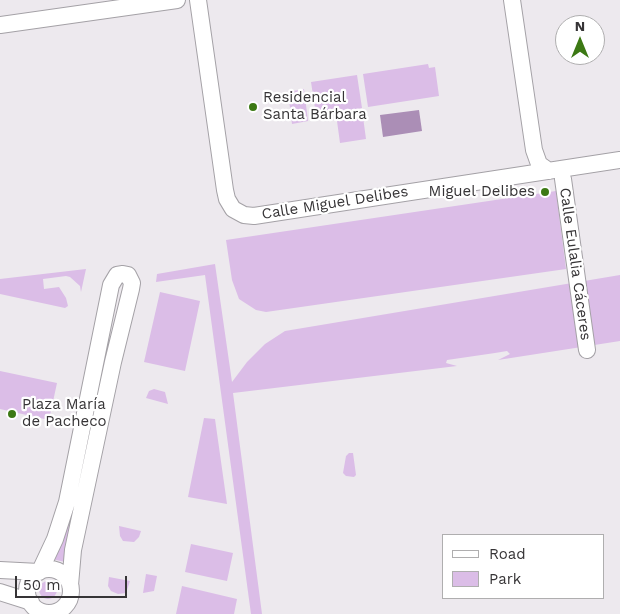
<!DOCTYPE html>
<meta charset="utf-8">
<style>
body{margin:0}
#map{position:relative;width:620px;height:614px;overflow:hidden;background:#ede9ee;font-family:"Work Sans",sans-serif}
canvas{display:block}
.legend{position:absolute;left:442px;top:534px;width:162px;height:65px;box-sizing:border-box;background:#fff;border:1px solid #afaeaf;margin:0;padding:6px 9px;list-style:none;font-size:15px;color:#363436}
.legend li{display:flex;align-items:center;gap:10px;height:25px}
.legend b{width:25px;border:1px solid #afaeaf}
.north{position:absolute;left:555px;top:15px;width:50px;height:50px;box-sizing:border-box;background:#fff;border:1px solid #afaeaf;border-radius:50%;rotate:0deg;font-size:14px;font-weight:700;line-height:20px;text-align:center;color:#363436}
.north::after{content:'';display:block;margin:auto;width:18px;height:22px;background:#3c7914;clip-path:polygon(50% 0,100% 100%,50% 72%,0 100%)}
.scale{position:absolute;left:15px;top:576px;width:112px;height:22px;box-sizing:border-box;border:2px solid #363436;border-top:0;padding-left:6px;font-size:15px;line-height:18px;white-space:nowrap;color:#363436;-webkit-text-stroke:4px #fff;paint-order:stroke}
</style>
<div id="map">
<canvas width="620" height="614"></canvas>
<ul class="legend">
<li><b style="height:6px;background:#fff"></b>Road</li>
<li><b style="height:14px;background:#dbbde7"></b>Park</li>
</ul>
<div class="north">N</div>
<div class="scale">50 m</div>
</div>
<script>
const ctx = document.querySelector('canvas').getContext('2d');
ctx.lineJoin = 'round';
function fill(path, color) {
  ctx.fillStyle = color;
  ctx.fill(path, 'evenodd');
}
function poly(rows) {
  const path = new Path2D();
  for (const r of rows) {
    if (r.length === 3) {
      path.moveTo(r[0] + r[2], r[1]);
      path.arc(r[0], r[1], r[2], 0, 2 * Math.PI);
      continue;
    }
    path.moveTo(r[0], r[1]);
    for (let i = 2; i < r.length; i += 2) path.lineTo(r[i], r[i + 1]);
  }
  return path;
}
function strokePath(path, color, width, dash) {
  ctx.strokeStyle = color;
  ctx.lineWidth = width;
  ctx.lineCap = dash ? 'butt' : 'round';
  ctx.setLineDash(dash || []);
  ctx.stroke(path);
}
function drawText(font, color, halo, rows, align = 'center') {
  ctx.font = font + ' "Work Sans",sans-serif';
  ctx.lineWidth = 4.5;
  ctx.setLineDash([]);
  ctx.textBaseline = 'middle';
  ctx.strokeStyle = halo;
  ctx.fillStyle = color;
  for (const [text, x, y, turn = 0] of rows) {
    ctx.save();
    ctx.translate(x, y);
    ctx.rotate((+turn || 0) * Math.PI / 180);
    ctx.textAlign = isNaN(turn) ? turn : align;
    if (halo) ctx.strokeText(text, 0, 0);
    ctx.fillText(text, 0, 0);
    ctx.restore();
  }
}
fill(poly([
 [428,64,429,68,435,67,439,96,368,107,363,74],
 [357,75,362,108,316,115,311,82],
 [304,89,308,121,292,124,288,92],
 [363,117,366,139,340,143,337,121],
 [556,191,566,269,266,312,256,310,239,299,232,280,226,240],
 [215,264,232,382,247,362,265,344,285,331,620,275,620,341,498,360,510,354,507,351,495,353,447,360,446,363,457,366,233,393,262,614,251,614,205,275,156,282,157,274],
 [86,269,81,292,80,286,70,277,66,276,43,279,44,289,59,287,66,298,68,306,65,308,0,294,0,279],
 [160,292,200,301,185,371,144,362],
 [102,366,105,366,65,562,52,559],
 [0,371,57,383,49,420,0,409],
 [154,389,165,392,168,404,146,398,149,391],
 [204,418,215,419,227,504,188,497],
 [349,453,353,453,356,475,354,477,346,476,343,473,346,456],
 [119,526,141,531,139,537,134,542,123,541,120,536],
 [191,544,233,553,227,581,185,572],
 [146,574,157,576,154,591,143,593],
 [109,577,130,581,126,593,118,594,111,591,108,586],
 [48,590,9],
 [182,586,237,599,234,614,176,614]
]), '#dbbde7');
fill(poly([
 [419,110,422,131,383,137,380,115]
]), '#ab8eb6');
const minor = poly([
 [198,0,225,190,227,199,233,209,244,215,254,216,620,160],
 [512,0,534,150,539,164,549,171],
 [0,25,177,0],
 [563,179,587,350],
 [49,591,22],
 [0,570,39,572],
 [40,571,55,539,67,502,111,285,117,275,123,274,128,275,132,283,131,289,113,362,73,550,70,585],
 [0,592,31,602]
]);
strokePath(minor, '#a4a1a6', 18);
strokePath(minor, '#fff', 16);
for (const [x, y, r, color] of [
 [253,107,5,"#3c7914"],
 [545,192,5,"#3c7914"],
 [12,414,5,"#3c7914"]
]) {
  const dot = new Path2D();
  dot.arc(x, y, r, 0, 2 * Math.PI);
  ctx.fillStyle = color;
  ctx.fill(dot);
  strokePath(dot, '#fff', 2);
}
drawText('15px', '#363436', '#fff', [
 ["Residencial",263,98],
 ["Santa Bárbara",263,115],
 ["Miguel Delibes",535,192,"right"],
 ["Plaza María",22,405],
 ["de Pacheco",22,422]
], 'left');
drawText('15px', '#363436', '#fff', [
 ["Calle Miguel Delibes",335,203,-9],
 ["Calle Eulalia Cáceres",575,264,82]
]);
</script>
